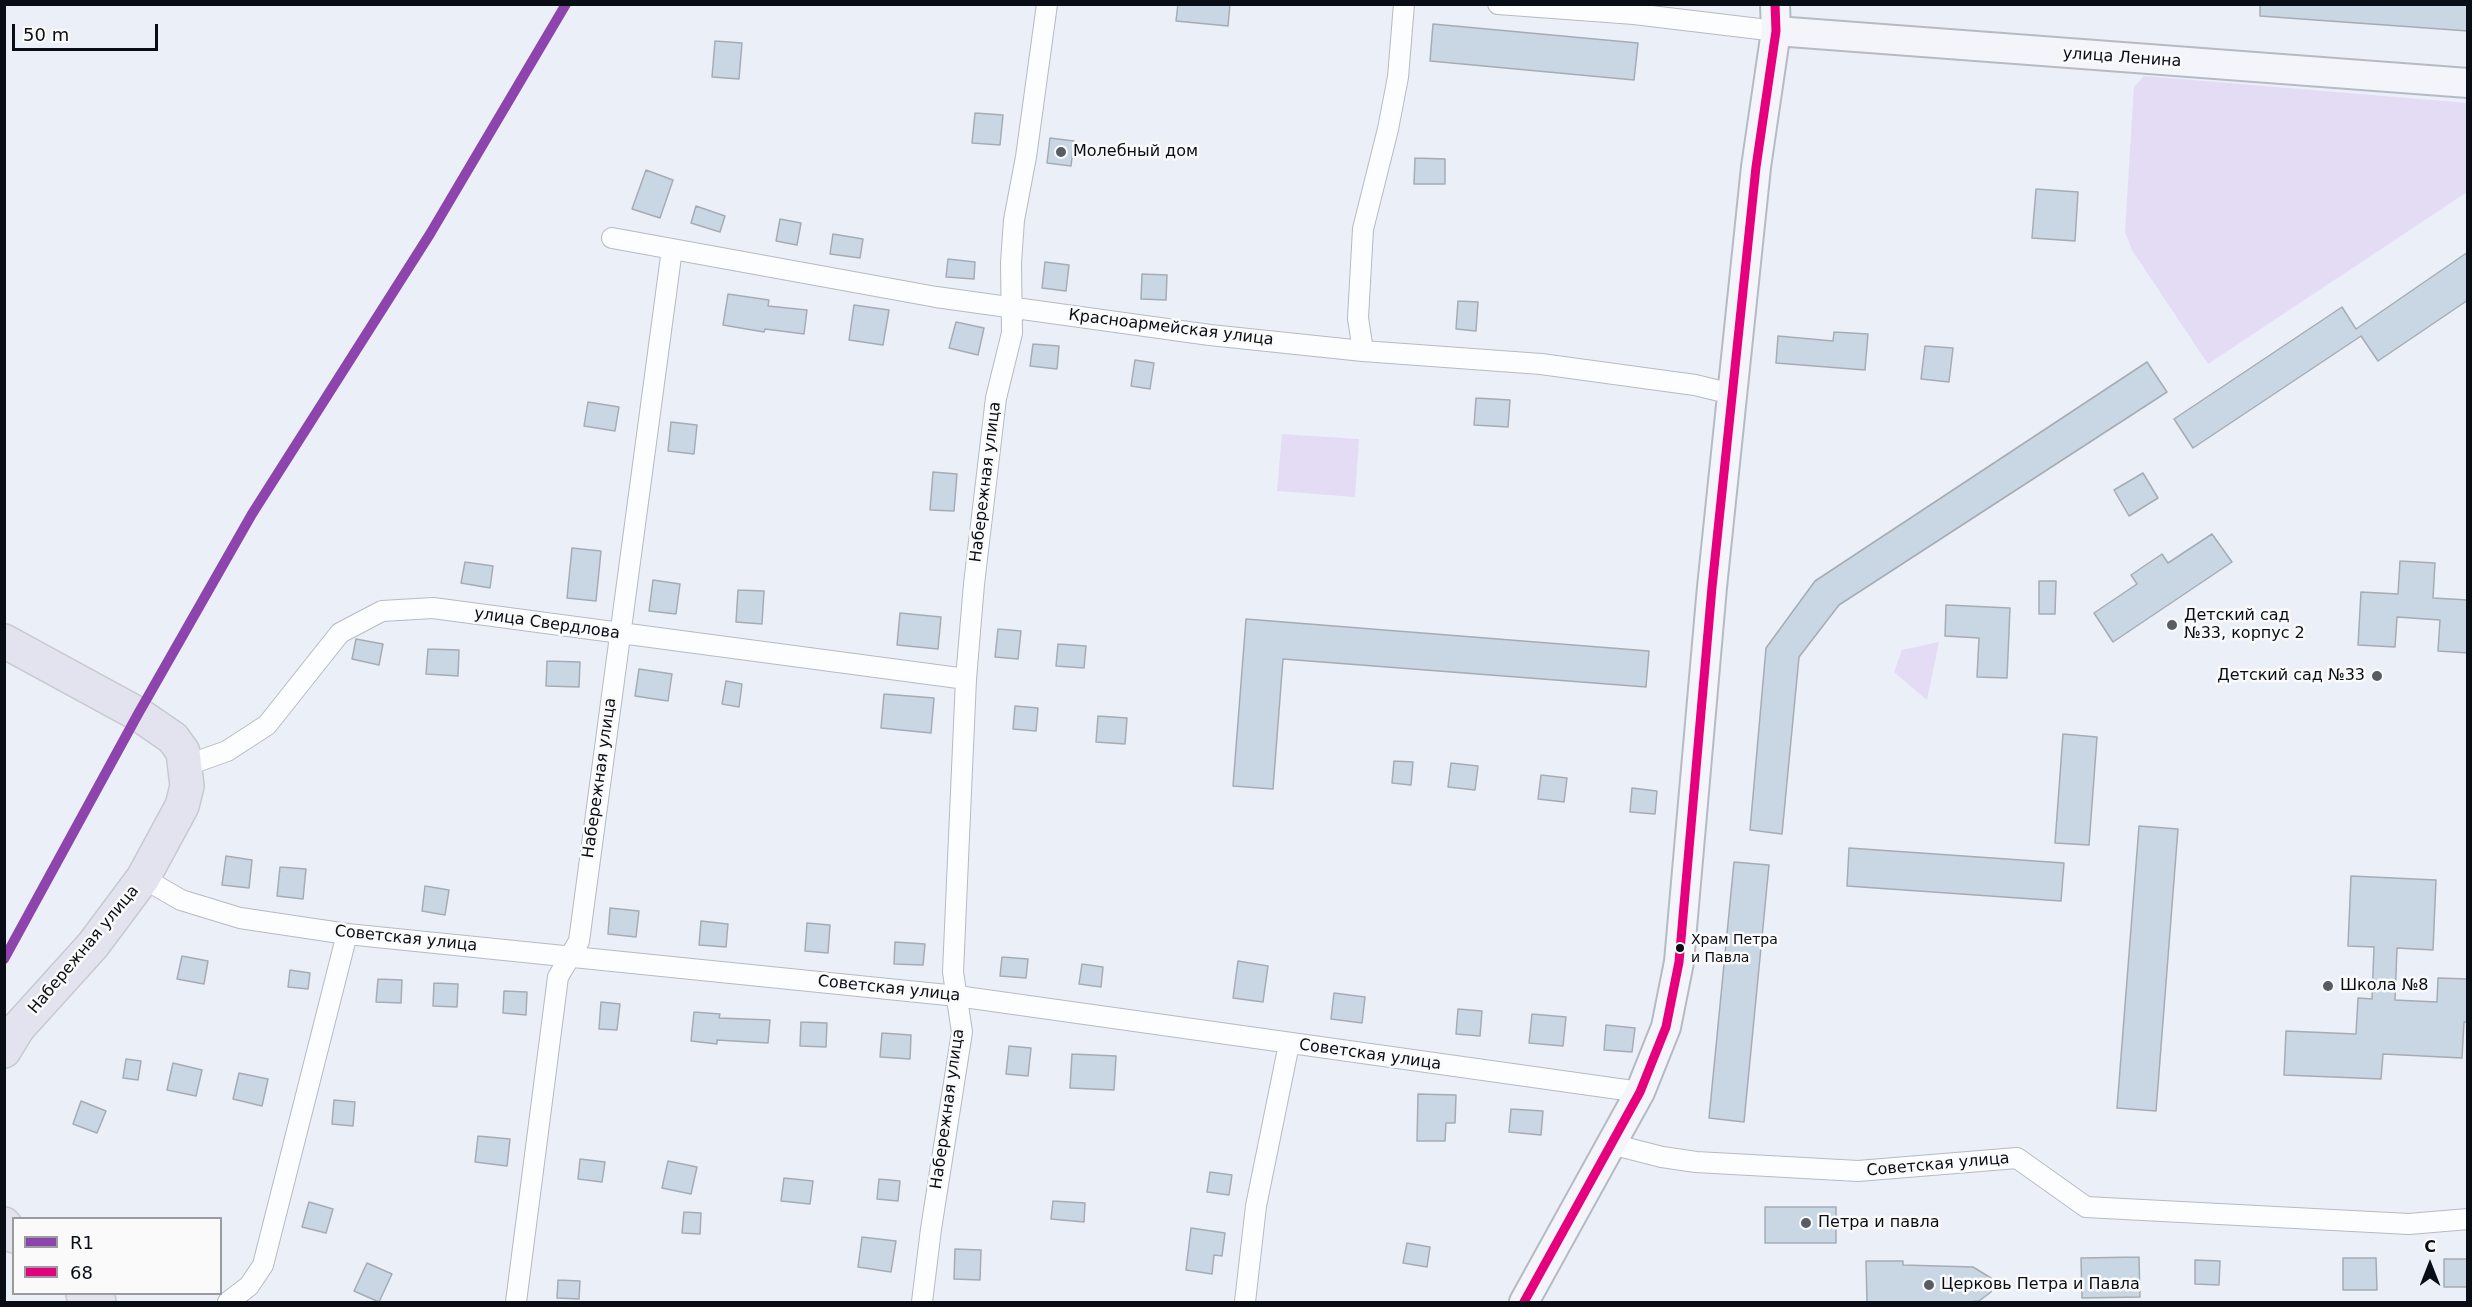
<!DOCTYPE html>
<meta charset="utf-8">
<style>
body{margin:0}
#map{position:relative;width:2472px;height:1307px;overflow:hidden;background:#ebeff8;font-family:"DejaVu Sans",sans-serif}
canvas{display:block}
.frame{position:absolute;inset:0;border:6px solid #090d16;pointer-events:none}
.legend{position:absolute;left:12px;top:1217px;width:210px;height:78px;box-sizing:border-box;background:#fafafa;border:2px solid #9a9b9f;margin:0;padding:8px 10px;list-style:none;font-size:18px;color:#090d16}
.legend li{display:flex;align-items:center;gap:12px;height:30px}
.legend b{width:30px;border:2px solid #9a9b9f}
.north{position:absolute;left:2400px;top:1235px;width:60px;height:60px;-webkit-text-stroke:4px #fafafa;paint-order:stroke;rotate:0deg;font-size:16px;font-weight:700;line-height:24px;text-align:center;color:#090d16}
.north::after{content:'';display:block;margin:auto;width:21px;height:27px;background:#090d16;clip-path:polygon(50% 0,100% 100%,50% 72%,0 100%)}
.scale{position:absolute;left:12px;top:24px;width:146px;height:27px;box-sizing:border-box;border:3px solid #090d16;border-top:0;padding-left:8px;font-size:18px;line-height:21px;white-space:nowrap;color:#090d16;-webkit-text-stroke:4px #fafafa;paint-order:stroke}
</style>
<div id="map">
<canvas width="2472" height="1307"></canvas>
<div class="frame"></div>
<ul class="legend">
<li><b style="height:8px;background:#8e44ad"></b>R1</li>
<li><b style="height:8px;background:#e5007d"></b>68</li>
</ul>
<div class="north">С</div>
<div class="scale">50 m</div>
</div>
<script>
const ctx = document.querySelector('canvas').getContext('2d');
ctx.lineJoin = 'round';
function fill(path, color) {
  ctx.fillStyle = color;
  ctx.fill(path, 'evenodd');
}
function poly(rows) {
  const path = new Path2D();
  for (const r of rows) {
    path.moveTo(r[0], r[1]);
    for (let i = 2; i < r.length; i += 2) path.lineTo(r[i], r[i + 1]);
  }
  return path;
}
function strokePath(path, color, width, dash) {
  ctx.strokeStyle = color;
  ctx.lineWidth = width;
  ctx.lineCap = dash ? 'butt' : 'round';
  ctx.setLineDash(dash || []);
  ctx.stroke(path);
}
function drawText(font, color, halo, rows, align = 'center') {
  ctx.font = font + ' "DejaVu Sans",sans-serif';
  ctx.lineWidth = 5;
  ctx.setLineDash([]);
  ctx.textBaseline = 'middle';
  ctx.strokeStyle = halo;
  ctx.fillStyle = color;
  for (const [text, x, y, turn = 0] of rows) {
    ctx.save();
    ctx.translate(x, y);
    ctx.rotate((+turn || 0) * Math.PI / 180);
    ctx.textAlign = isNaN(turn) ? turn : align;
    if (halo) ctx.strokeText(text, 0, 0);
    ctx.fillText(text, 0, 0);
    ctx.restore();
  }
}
fill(poly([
 [2144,76,2467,103,2467,192,2208,364,2132,250,2125,232,2134,87],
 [1282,434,1359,439,1355,497,1277,491],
 [1939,642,1927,700,1894,672,1902,650]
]), '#e4dbf5');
const building = poly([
 [1178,4,1230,4,1228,26,1176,21,1178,4],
 [2260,4,2468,4,2468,31,2260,16,2260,4],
 [1433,24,1638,43,1634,80,1430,61,1433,24],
 [715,41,742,43,739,79,712,77,715,41],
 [975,113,1003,115,1000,145,972,143,975,113],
 [1050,138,1074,141,1071,166,1047,163,1050,138],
 [1415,158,1445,159,1445,184,1414,184,1415,158],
 [646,170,673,180,660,218,632,209,646,170],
 [2036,189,2078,192,2075,241,2032,238,2036,189],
 [696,206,725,216,720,232,691,223,696,206],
 [780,219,801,223,797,245,776,241,780,219],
 [833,234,863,239,860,258,830,254,833,234],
 [2468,252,2468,300,2378,361,2361,336,2193,448,2174,419,2342,307,2356,329,2468,252],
 [948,259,975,262,974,279,946,277,948,259],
 [1045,262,1069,265,1066,291,1042,288,1045,262],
 [1142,274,1167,275,1166,300,1141,299,1142,274],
 [728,294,769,300,768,306,807,310,804,334,765,329,764,332,723,325,728,294],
 [1458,301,1478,302,1476,331,1456,329,1458,301],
 [854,305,889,310,883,345,849,340,854,305],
 [956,322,984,328,978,355,949,348,956,322],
 [1834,332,1868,334,1865,370,1776,363,1778,336,1833,341,1834,332],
 [1033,344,1059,346,1057,369,1030,366,1033,344],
 [1925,346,1953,348,1949,382,1921,379,1925,346],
 [1135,360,1154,363,1150,389,1131,386,1135,360],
 [2147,362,2167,392,1839,605,1799,657,1782,834,1750,830,1766,648,1815,581,2147,362],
 [1476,398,1510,400,1508,427,1474,425,1476,398],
 [588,402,619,407,615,431,584,426,588,402],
 [671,422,697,425,694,454,668,451,671,422],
 [933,472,957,474,954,511,930,510,933,472],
 [2143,473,2158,498,2129,516,2114,490,2143,473],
 [2212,534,2232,562,2113,642,2094,613,2137,584,2131,575,2162,554,2168,563,2212,534],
 [572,548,601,551,596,601,567,598,572,548],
 [2400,561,2435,563,2433,598,2468,600,2468,653,2438,651,2440,620,2397,617,2395,647,2358,645,2361,592,2398,594,2400,561],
 [465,562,493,566,490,588,461,583,465,562],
 [653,580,680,584,676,614,649,611,653,580],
 [2039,581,2056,581,2055,614,2039,614,2039,581],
 [738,590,764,591,762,624,736,622,738,590],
 [1946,605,2010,608,2007,678,1977,677,1979,638,1945,636,1946,605],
 [900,613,941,617,938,649,897,645,900,613],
 [1246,619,1649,651,1646,687,1283,659,1273,789,1233,786,1246,619],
 [998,629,1021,631,1018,659,995,657,998,629],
 [356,639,383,644,379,665,352,659,356,639],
 [1058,644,1086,646,1084,668,1056,666,1058,644],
 [428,649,459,650,458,676,426,674,428,649],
 [547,661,580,662,579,687,546,686,547,661],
 [639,669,672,674,668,701,635,696,639,669],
 [726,681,742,684,739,707,722,704,726,681],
 [884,694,934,698,931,733,881,728,884,694],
 [1015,706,1038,708,1036,731,1013,729,1015,706],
 [1098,716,1127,718,1125,744,1096,742,1098,716],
 [2063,734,2097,737,2089,845,2055,843,2063,734],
 [1394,761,1413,762,1411,785,1392,783,1394,761],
 [1451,763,1478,766,1475,790,1448,787,1451,763],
 [1541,775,1567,778,1564,802,1538,799,1541,775],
 [1632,788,1657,791,1655,814,1630,812,1632,788],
 [2139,826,2178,829,2156,1111,2117,1108,2139,826],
 [1849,848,2064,863,2061,901,1847,886,1849,848],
 [226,856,252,860,249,888,222,885,226,856],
 [1734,862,1769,865,1744,1122,1709,1118,1734,862],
 [280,867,306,869,303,899,277,896,280,867],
 [2351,876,2436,880,2433,950,2397,948,2395,1000,2437,1002,2438,978,2468,979,2468,1022,2464,1022,2462,1058,2383,1054,2381,1079,2284,1075,2286,1031,2356,1034,2358,998,2372,999,2374,947,2348,946,2351,876],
 [425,886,449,890,445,915,422,911,425,886],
 [610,908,639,911,636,937,608,934,610,908],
 [701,921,728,924,726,947,699,945,701,921],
 [807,923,830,925,828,953,805,951,807,923],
 [895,942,925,944,923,965,894,964,895,942],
 [182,956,208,961,204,984,177,979,182,956],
 [1002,957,1028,959,1026,978,1000,976,1002,957],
 [1238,961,1268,966,1263,1002,1233,998,1238,961],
 [1082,964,1103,967,1101,987,1079,984,1082,964],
 [290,970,310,973,308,989,288,987,290,970],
 [378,979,402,980,401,1003,376,1002,378,979],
 [434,983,458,984,457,1007,433,1006,434,983],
 [504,991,527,992,526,1015,503,1013,504,991],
 [1334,993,1365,997,1362,1023,1331,1019,1334,993],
 [601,1002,620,1004,617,1030,599,1029,601,1002],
 [1458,1009,1482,1011,1480,1036,1456,1034,1458,1009],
 [694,1012,720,1014,719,1018,770,1020,768,1043,717,1040,717,1044,691,1041,694,1012],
 [1532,1014,1566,1017,1563,1046,1529,1043,1532,1014],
 [801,1022,827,1023,826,1047,800,1046,801,1022],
 [1606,1025,1635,1028,1632,1052,1604,1050,1606,1025],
 [882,1033,911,1035,910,1059,880,1057,882,1033],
 [1009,1046,1031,1048,1028,1076,1006,1074,1009,1046],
 [1072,1054,1116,1056,1114,1090,1070,1088,1072,1054],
 [126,1059,141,1061,138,1080,123,1078,126,1059],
 [173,1063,202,1070,196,1096,167,1090,173,1063],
 [239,1073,268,1079,262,1106,233,1099,239,1073],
 [1418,1094,1456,1095,1455,1123,1446,1123,1445,1141,1417,1141,1418,1094],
 [334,1100,355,1102,353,1126,332,1124,334,1100],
 [81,1101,106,1111,97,1133,73,1124,81,1101],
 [1511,1109,1543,1111,1541,1135,1509,1132,1511,1109],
 [478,1136,510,1139,507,1166,475,1162,478,1136],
 [580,1159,605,1162,602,1182,578,1179,580,1159],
 [668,1161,697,1167,691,1194,662,1188,668,1161],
 [1210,1172,1232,1175,1229,1195,1207,1192,1210,1172],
 [784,1178,813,1181,810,1204,781,1201,784,1178],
 [879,1179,900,1181,898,1201,877,1199,879,1179],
 [1053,1201,1085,1203,1084,1222,1051,1219,1053,1201],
 [309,1202,333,1209,326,1233,302,1227,309,1202],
 [1765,1207,1836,1207,1836,1243,1765,1243,1765,1207],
 [684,1212,701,1213,700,1234,682,1233,684,1212],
 [1191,1228,1225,1233,1222,1256,1214,1255,1212,1274,1186,1270,1191,1228],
 [862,1237,896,1241,891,1272,858,1267,862,1237],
 [1407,1243,1430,1247,1427,1267,1403,1263,1407,1243],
 [955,1249,981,1250,980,1280,954,1279,955,1249],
 [2139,1257,2140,1297,2082,1298,2081,1258,2139,1257],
 [2343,1258,2376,1258,2377,1290,2343,1290,2343,1258],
 [2444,1259,2468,1259,2468,1287,2444,1287,2444,1259],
 [2195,1260,2220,1261,2219,1285,2195,1284,2195,1260],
 [1866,1261,1903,1261,1903,1265,1973,1267,1991,1278,1991,1292,1979,1301,1969,1302,1867,1302,1866,1261],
 [367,1263,392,1274,379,1302,354,1291,367,1263],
 [558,1280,580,1281,579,1299,557,1298,558,1280]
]);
fill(building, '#c9d6e3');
strokePath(building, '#a6acb4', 1.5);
const street = poly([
 [1498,4,1634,14,1776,31],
 [612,238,936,297,1210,335,1363,351,1541,364,1695,385,1732,394],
 [1363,351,1358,318,1363,229,1388,129,1398,77,1404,4],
 [185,766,227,751,267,725,340,633,382,611,433,608,966,679],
 [143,878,181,900,240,918,347,934,957,996,1640,1092],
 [1611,1144,1662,1157,1696,1162,1858,1171,2017,1158,2086,1207,2409,1224,2468,1219],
 [228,1302,249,1286,263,1265,347,934],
 [516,1302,558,977,579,941,672,249],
 [922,1302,931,1229,962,1032,953,972,966,679,974,584,996,398,1012,333,1011,263,1014,220,1026,157,1047,4],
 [1245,1302,1256,1206,1289,1044]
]);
const secondary = poly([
 [1776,31,2468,83],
 [1524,1302,1640,1092,1666,1027,1679,962,1712,587,1756,167,1776,31,1775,4]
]);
const highway = poly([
 [4,641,138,714,173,738,183,752,187,786,182,806,143,878,93,945,18,1028,4,1051],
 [4,1224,14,1236],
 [83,1294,99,1302]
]);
strokePath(street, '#b6bac3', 22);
strokePath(secondary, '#b6bac3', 32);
strokePath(highway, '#c7c9ce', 36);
strokePath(street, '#fcfdfe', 20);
strokePath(secondary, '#f4f5fa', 28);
strokePath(highway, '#e3e3f0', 33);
strokePath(poly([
 [1524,1302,1640,1092,1666,1027,1679,962,1712,587,1756,167,1776,31,1775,4]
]), '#e5007d', 9);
strokePath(poly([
 [4,959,138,714,252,514,430,234,566,4]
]), '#8e44ad', 10);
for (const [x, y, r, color] of [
 [1061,152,6,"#585c65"],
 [2172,625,6,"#585c65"],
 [2377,676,6,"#585c65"],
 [1680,948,5,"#090d16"],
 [2328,986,6,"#585c65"],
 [1806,1223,6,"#585c65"],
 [1929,1285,6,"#585c65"]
]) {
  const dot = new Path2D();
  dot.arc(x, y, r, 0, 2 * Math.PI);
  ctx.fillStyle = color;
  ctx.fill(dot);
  strokePath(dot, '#fafafa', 2);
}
drawText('14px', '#090d16', '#fafafa', [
 ["Храм Петра",1691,940],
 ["и Павла",1691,958]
], 'left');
drawText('16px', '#090d16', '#fafafa', [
 ["улица Ленина",2122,58,4],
 ["Красноармейская улица",1171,328,7],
 ["Набережная улица",986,482,-83],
 ["улица Свердлова",547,624,8],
 ["Набережная улица",600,778,-82],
 ["Советская улица",406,939,6],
 ["Набережная улица",84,950,-50],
 ["Советская улица",889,989,6],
 ["Советская улица",1370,1055,8],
 ["Набережная улица",948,1109,-82],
 ["Советская улица",1938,1165,-5]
]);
drawText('16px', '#090d16', '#fafafa', [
 ["Молебный дом",1073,152],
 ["Детский сад",2184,616],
 ["№33, корпус 2",2184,634],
 ["Детский сад №33",2365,676,"right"],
 ["Школа №8",2340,986],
 ["Петра и павла",1818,1223],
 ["Церковь Петра и Павла",1941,1285]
], 'left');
</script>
